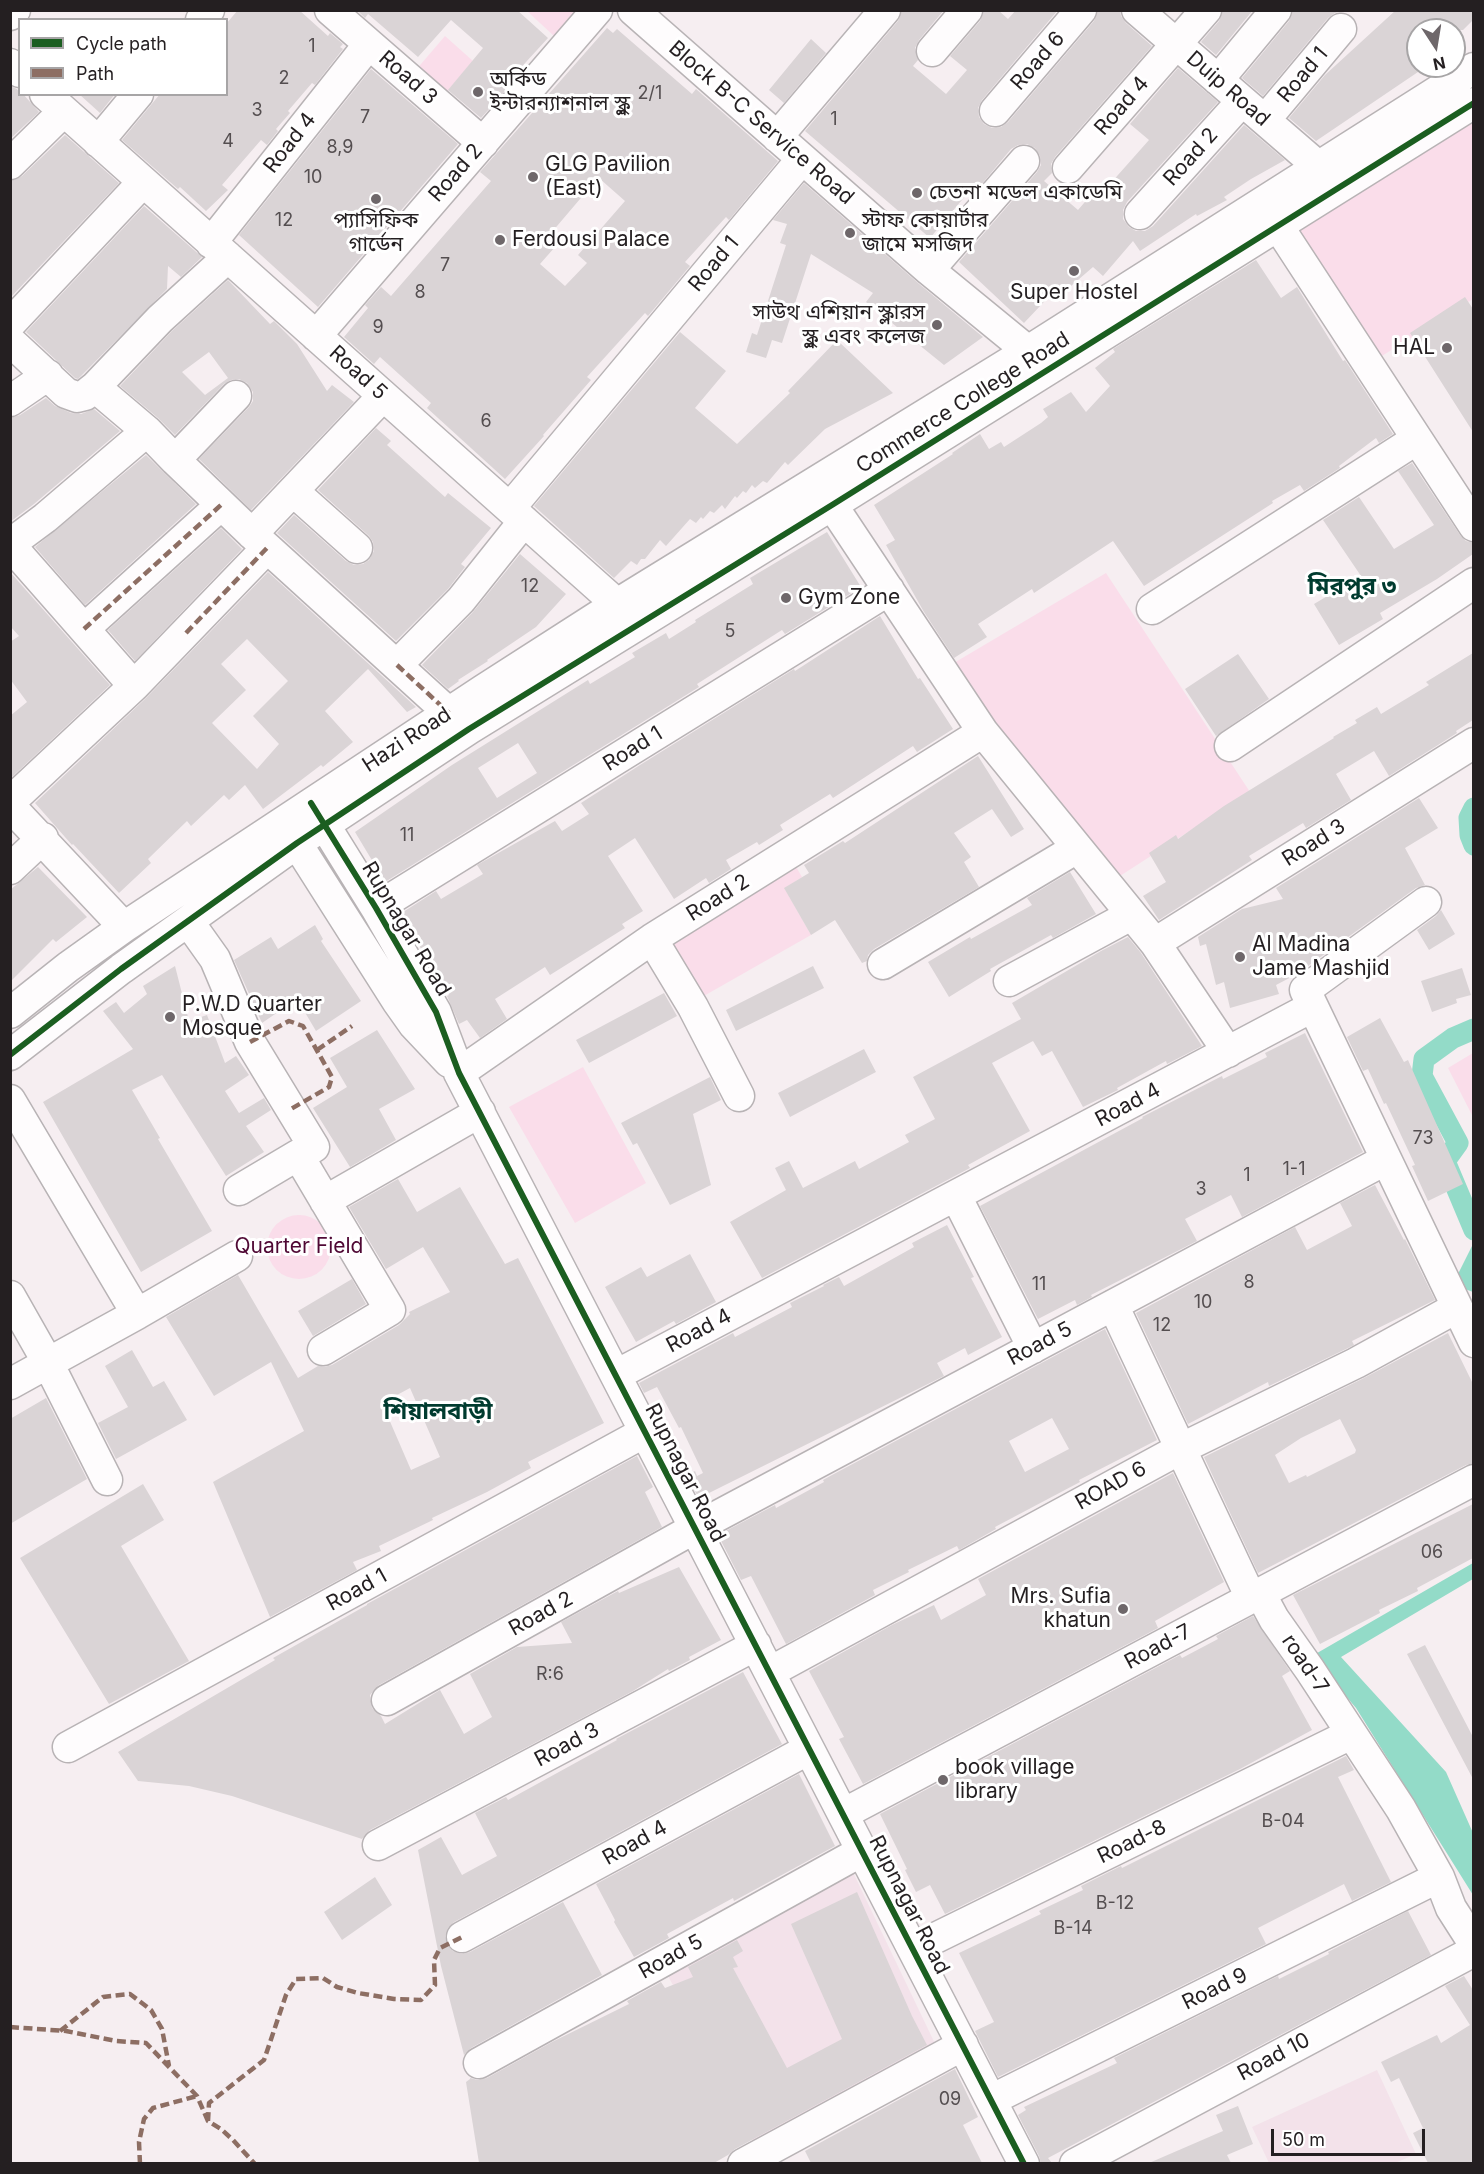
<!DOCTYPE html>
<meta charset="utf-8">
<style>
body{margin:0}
#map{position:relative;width:1484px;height:2174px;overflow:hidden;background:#f6eef1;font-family:Inter,sans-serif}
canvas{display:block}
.frame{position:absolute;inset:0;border:12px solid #241f21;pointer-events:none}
.legend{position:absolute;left:18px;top:18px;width:210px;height:78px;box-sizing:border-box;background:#fff;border:2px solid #a7a5a6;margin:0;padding:8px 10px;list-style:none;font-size:18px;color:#241f21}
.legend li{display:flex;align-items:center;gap:12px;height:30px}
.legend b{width:30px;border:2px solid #a7a5a6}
.north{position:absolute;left:1406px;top:18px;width:60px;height:60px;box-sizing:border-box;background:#fff;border:2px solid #a7a5a6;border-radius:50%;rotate:168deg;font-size:16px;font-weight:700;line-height:24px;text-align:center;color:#241f21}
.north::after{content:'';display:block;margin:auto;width:21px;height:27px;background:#6e676a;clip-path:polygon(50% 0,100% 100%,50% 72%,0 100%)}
.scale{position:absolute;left:1271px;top:2129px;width:154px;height:27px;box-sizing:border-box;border:3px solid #241f21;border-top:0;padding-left:8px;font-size:18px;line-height:21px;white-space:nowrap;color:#241f21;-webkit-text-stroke:4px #fff;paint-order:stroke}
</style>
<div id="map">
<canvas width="1484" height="2174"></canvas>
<div class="frame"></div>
<ul class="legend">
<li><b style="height:8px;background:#1b5e20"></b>Cycle path</li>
<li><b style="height:8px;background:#8d6e63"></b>Path</li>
</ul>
<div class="north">N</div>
<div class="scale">50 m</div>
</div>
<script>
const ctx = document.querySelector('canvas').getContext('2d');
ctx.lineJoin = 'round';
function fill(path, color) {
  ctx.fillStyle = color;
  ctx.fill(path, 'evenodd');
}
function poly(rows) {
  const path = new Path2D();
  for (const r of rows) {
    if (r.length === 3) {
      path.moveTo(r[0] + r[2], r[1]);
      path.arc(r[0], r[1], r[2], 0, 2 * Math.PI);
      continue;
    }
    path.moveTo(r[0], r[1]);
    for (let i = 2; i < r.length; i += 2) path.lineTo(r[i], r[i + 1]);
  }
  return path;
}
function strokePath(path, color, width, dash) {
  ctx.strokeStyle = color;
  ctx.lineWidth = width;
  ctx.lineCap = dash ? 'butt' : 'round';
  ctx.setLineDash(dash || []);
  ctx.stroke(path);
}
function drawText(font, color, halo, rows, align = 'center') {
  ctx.font = font + ' Inter,"Noto Sans Bengali",sans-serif';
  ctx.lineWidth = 6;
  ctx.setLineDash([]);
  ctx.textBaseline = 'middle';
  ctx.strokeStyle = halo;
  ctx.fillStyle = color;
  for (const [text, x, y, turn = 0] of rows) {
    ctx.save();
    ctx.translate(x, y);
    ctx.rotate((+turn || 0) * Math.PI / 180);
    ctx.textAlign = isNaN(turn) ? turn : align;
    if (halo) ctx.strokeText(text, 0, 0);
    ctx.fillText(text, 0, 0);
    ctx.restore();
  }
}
fill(poly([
 [850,1866,939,2052,757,2149,663,1966],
 [1377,2070,1416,2154,1395,2163,1269,2163,1252,2127]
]), '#f3e2ea');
fill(poly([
 [573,11,575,12,554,36,527,11],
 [445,36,473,61,444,96,415,71],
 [1473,103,1473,299,1377,359,1289,218],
 [1106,573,1250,792,1106,885,942,670],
 [792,860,802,877,785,889,811,935,695,1001,657,941],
 [1473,1053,1473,1117,1448,1068],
 [583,1067,646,1183,575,1223,509,1107],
 [299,1247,32]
]), '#faddea');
fill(poly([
 [1473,1244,1473,1292,1465,1289,1458,1274],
 [1473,1563,1473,1579,1341,1657,1446,1772,1473,1833,1473,1895,1356,1708,1312,1656]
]), '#93dbc8');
strokePath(poly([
 [1474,808,1469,818,1470,835,1474,845],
 [1474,1029,1453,1038,1424,1059,1422,1076,1458,1143,1445,1161,1474,1230]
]), '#93dbc8', 21);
fill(poly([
 [238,10,299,10,328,36,330,33,343,44,340,47,343,49,315,85,312,83,288,111,290,113,276,129,278,131,267,145,261,140,222,185,228,190,206,211,180,187,178,189,122,140,160,94,226,94,226,24],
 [357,10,517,10,548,38,504,86,507,89,481,118,448,90,483,48,451,20,418,57,368,14,365,18],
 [902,10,944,10,919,40,915,48,918,60,913,66,946,94,967,70,950,56,980,21,984,10,998,10,1008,19,1016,10,1058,10,982,100,978,108,979,117,984,124,992,128,1001,127,1008,122,1094,21,1098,10,1120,10,1121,16,1126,23,1152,46,1055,157,1051,164,1052,173,1044,181,1078,210,1096,189,1102,193,1149,140,1130,124,1178,68,1218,102,1127,202,1123,210,1123,219,1129,227,1136,231,1145,231,1153,226,1244,125,1285,160,1251,179,1224,197,1227,200,1197,216,1196,214,1140,251,1133,241,1103,276,1093,267,1064,292,1058,287,1024,323,959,262,1037,172,1041,165,1040,156,1035,148,1027,144,1018,145,1011,149,981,185,977,182,930,238,805,131,898,21],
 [1223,10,1253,10,1216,55,1201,42,1219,21],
 [1293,10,1344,10,1335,13,1328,18,1263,96,1242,78,1289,21],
 [1396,10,1473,10,1473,20,1463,30,1418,30,1418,72,1316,141,1289,118,1325,75],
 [607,28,613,33,617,29,692,94,696,89,778,161,729,220,726,217,685,262,690,266,648,316,645,313,587,377,591,380,543,435,544,436,505,479,427,408,431,403,380,357,374,364,344,337,368,308,365,305,381,287,391,296,491,181,480,172],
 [597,179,600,179,625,201,578,255,587,263,565,286,540,264,555,247,546,239],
 [811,39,826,53,784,103,769,90],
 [371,69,458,144,318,307,239,235],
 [10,86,17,89,20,94,23,94,39,112,10,139],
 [79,94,115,94,100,113],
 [65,135,119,183,10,298,10,181,22,176],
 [804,183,918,283,983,337,944,365,866,302,873,293,811,254,782,343,772,340,766,358,746,352,752,333,757,335,786,245,780,243,787,224,773,220],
 [144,206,202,257,181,277,168,266,167,289,83,374,78,379,75,378,26,332],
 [1256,260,1281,298,1297,287,1343,361,1345,360,1393,434,1379,443,1376,438,1339,466,1340,468,1304,491,1300,485,1272,501,1273,503,1144,586,1113,541,1034,593,1032,589,978,624,987,637,954,658,924,612,886,545,895,540,874,505,953,454,952,453,980,434,989,449,1001,442,1004,447,1041,423,1048,417,1043,409,1071,392,1086,412,1110,386,1095,368,1115,352,1113,349],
 [228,280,270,324,274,321,297,344,327,391,332,385,354,402,251,510,199,459,249,407,253,401,253,392,247,383,239,379,231,380,224,384,175,435,158,418,120,386,172,331],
 [209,352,228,378,205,395,182,372],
 [1465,297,1473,309,1473,432,1410,333],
 [680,332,726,371,695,408,737,444,790,393,788,391,837,340,893,393,825,429,788,465,785,462,767,483,763,481,755,488,752,485,746,493,743,491,737,498,735,496,725,509,722,505,714,513,710,511,703,519,701,517,696,523,690,519,666,546,660,540,645,559,641,559,637,565,631,561,614,578,534,506],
 [46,398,55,406,71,413,81,414,94,409,120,431,34,504,10,522,10,418,20,415],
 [376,428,391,441,387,445,445,497,448,493,491,528,461,564,465,567,448,589,396,641,277,533,294,515,346,561,354,565,363,564,369,560,374,551,373,542,369,536,318,490],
 [146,455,196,504,85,605,35,547],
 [1412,463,1460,535,1466,541,1473,543,1473,554,1437,579,1380,613,1383,619,1339,645,1314,604,1361,576,1323,520,1359,497,1394,549,1434,525,1398,471],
 [221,528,242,549,135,661,108,630],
 [827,532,861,587,785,634,782,630,697,684,699,687,385,882,355,832,452,765,588,680,590,684,635,657,632,653,666,633,669,639,696,622,695,620,753,584,750,578],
 [518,743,537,773,497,798,478,768],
 [520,554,566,594,536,627,487,660,488,661,458,680,459,681,448,689,422,665,473,612],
 [10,572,110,685,12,777,10,716,27,702,10,679,10,642,19,636,10,626],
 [268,572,416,707,407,712,368,669,325,711,353,742,323,767,321,765,263,809,245,785,229,800,224,795,191,826,187,821,148,859,151,863,119,893,73,844,72,845,35,803,146,698],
 [247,639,288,681,253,716,279,744,257,769,212,723,246,690,221,664],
 [880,616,918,679,920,678,953,729,917,752,913,746,833,798,830,794,780,825,783,830,759,845,757,842,726,860,731,869,709,883,706,878,674,899,635,838,608,856,643,911,622,924,625,928,550,975,545,967,495,999,507,1019,480,1038,467,1020,459,1024,447,996,449,995,400,914,436,891,441,899,483,874,477,865,555,821,562,831,589,814,581,803,640,765,794,669,795,671],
 [1473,653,1473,720,1456,731,1457,733,1389,776,1374,751,1336,774,1351,800,1306,828,1303,823,1249,856,1252,860,1159,920,1143,896,1166,882,1149,853,1176,835,1178,839,1224,806,1334,738,1333,737,1357,723,1355,720,1377,707,1381,714,1429,685,1426,682],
 [1238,654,1269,699,1216,736,1185,689],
 [978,756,1024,829,1011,837,992,809,954,833,971,857,964,862,979,887,874,949,868,955,867,961,862,963,835,920,811,935,784,888,809,873,804,865,843,841,845,843],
 [1419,798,1438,828,1405,848,1425,885,1416,888,1297,974,1276,985,1279,994,1230,1008,1224,982,1216,985,1206,944,1200,946,1198,937,1242,909,1283,899,1276,888],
 [38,867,87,917,56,942,53,939,10,982,10,890],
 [1070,872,1096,914,1053,938,1051,935,990,969,991,971,949,997,928,962,970,937,971,939,1032,905,1027,898],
 [1441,910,1455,934,1429,950,1417,930,1436,916],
 [315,925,323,939,321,941,361,1001,316,1031,297,999,262,1023,234,960,271,937,278,949],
 [1128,937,1141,953,1202,1046,1167,1064,1166,1061,1117,1088,1118,1090,1083,1107,1052,1051,1042,1056,1033,1041,992,1063,1030,1131,968,1165,970,1168,762,1278,730,1222,786,1190,775,1168,789,1161,803,1188,855,1161,859,1169,909,1142,905,1135,935,1119,913,1077,1021,1019,1012,1003,1101,951],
 [175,966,189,1021,207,1015,225,1063,236,1056,249,1075,225,1091,239,1113,264,1098,271,1110,246,1126,264,1152,226,1176,162,1075,132,1090,160,1138,158,1139,212,1231,141,1272,43,1102,133,1049,103,1011,116,1002,124,1013,147,994,143,986],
 [813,966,824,988,736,1031,726,1010],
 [1462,968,1471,995,1456,999,1457,1003,1432,1012,1421,981],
 [664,993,677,1016,589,1063,576,1040],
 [1380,1018,1404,1062,1408,1060,1463,1184,1428,1201,1412,1166,1415,1165,1386,1103,1384,1104,1368,1069,1363,1071,1347,1037],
 [377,1030,415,1089,379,1109,396,1140,350,1167,313,1108,347,1087,330,1058],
 [1305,1033,1363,1152,1242,1217,1231,1195,1185,1219,1197,1241,1091,1295,1092,1297,1077,1305,1075,1300,1038,1319,980,1206,1143,1118,1142,1117,1222,1076,1223,1079,1267,1057,1265,1053],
 [864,1049,876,1072,790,1117,778,1093],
 [710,1077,721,1100,693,1114,711,1185,670,1205,637,1143,633,1145,621,1123],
 [398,1179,417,1212,460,1187,505,1264,518,1258,604,1423,528,1462,531,1468,487,1492,432,1518,433,1520,379,1546,381,1551,353,1562,357,1570,270,1617,213,1482,304,1431,271,1362,214,1396,166,1317,238,1275,298,1378,318,1366,324,1367,332,1365,399,1325,410,1314,409,1312,450,1292,423,1247,386,1269,349,1207],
 [410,1388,440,1457,411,1470,382,1403],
 [1375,1185,1404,1240,1405,1239,1435,1300,1352,1341,1354,1345,1348,1348,1269,1386,1268,1382,1188,1424,1136,1313,1295,1227,1307,1250,1352,1226,1340,1203],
 [947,1225,974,1277,971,1278,1002,1337,968,1355,965,1348,937,1363,944,1376,707,1494,710,1501,702,1505,687,1475,695,1471,697,1476,703,1473,681,1427,679,1428,657,1387,644,1393,639,1383,733,1333,735,1337,792,1307,790,1303,824,1286,823,1285,839,1277,844,1286,914,1247,912,1243],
 [690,1254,716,1302,676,1324,674,1321,636,1342,605,1287,641,1267,647,1277],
 [352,1279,366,1304,313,1336,298,1311],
 [1105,1329,1157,1440,1079,1480,1080,1482,995,1527,996,1529,959,1550,957,1546,908,1570,909,1572,873,1590,875,1595,786,1644,751,1576,741,1580,718,1535,775,1505,776,1508,824,1482,823,1480,832,1475],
 [1052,1418,1069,1449,1025,1472,1009,1441],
 [1448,1333,1473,1384,1473,1463,1466,1465,1258,1573,1204,1457,1364,1378],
 [1340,1419,1356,1450,1355,1453,1307,1477,1306,1475,1289,1483,1275,1455,1301,1438],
 [132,1350,153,1387,164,1381,187,1420,116,1459,98,1423,128,1407,105,1366],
 [46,1398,87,1479,10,1524,10,1419],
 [637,1456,653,1487,645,1492,662,1527,379,1685,370,1695,372,1708,381,1716,385,1724,440,1690,464,1734,492,1717,470,1674,517,1647,572,1643,561,1622,618,1591,619,1593,679,1567,721,1640,689,1657,690,1660,669,1671,668,1669,633,1691,370,1830,362,1839,232,1796,189,1786,138,1781,118,1752,275,1660,273,1658,367,1605,367,1604],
 [1173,1473,1224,1582,1155,1621,1158,1628,863,1784,839,1739,844,1737,809,1671,892,1625,934,1605,941,1620,986,1595,978,1579],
 [143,1484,164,1520,121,1546,189,1661,109,1704,20,1558],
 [1473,1504,1473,1558,1417,1588,1418,1591,1379,1610,1380,1613,1320,1644,1293,1595],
 [1253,1616,1290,1671,1282,1676,1312,1730,1240,1769,945,1914,930,1885,916,1892,905,1870,907,1869,880,1814,1180,1655,1182,1658,1218,1639,1216,1636],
 [1425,1645,1473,1737,1473,1779,1407,1654],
 [743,1672,782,1744,454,1922,448,1928,445,1936,447,1945,453,1951,462,1954,470,1952,563,1902,602,1975,471,2048,464,2055,441,1966,418,1850,441,1837,462,1875,497,1856,475,1813,506,1797,508,1800,617,1740,616,1739],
 [1346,1756,1354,1770,1338,1777,1391,1882,1352,1901,1344,1884,1258,1928,1266,1944,998,2077,975,2031,994,2022,959,1953,1041,1914,1039,1911,1083,1890,1081,1886,1121,1866,1122,1868],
 [799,1774,835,1846,734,1901,733,1898,667,1934,669,1938,634,1957,614,1922,615,1920,596,1884],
 [375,1877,392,1905,342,1940,324,1912],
 [857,1892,912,2016,927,2045,735,2149,728,2155,714,2163,479,2163,466,2082,470,2079,470,2078,478,2080,487,2078,552,2042,629,2004,627,2001,661,1982,665,1988,693,1977,688,1967,737,1940,743,1951,733,1957,738,1967,733,1968,787,2068,842,2039,791,1924],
 [1408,1911,1431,1955,1048,2158,1052,2163,1041,2163,1039,2156,1018,2115,1026,2110,1024,2107,1117,2063,1114,2058,1278,1976,1279,1979,1329,1954,1328,1952],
 [1464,1976,1473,1990,1473,2163,1428,2163,1413,2133,1423,2128,1399,2078,1391,2082,1381,2062,1437,2035,1441,2043,1470,2025,1445,1986],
 [955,2069,978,2117,963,2125,982,2163,811,2163,805,2151],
 [1238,2106,1253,2144,1227,2155,1231,2163,1149,2163,1223,2131,1216,2115]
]), '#dad4d6');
const minor = poly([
 [330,10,483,143],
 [633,10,929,270,1028,351],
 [1137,10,1319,167],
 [10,15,15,10],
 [201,20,209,10],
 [932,51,967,10],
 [10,64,20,72],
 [1218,80,1276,10],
 [45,94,617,604],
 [995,111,1081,10],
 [1265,120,1341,29],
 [777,137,885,10],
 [98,142,138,94],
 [10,164,64,111],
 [1068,168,1206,10],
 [1140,214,1242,101],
 [1278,226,1474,526],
 [211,243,369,44],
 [929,270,1024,161],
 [10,324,143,182],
 [316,336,597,10],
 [10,341,66,393,77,397,85,395,95,387,160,319,228,257],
 [95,387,147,431,175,460,236,396],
 [10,401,48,375],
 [175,460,252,534,449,713],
 [293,491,357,548],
 [832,505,983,732,1155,943,1228,1052],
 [510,508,802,159],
 [252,534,383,396],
 [10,544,45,518,147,431],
 [10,545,134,686],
 [1152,609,1417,439],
 [84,629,221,505],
 [397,665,461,600,524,521],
 [1230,746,1474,583],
 [10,802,134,686,267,548],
 [10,806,124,927],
 [314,808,376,908,436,1012,459,1073,1024,2164],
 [287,828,397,1001,414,1025,449,1062],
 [10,869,43,838],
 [1426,902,1305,990,1474,1342],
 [376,908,889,590],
 [188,921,215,959,250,1042,314,1147,298,1155],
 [652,939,693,1007,739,1096],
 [1155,943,1474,743],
 [883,964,1077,848],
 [1009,981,1131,915],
 [10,1013,68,967,124,927,483,690,617,604,1028,351,1474,68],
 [10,1055,121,969,297,843,469,729,832,505,1474,103],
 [459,1073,652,939,983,732],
 [10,1100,137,1314,48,1363,10,1296],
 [239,1190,298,1155,390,1310,323,1350],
 [956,1196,1033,1348],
 [325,1201,480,1112],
 [1113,1305,1251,1598],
 [137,1314,237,1256],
 [616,1375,1312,1007],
 [10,1384,48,1363,107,1480],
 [1260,1593,1274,1619,1310,1670,1401,1809,1439,1877,1451,1908,1474,1944],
 [770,1672,1180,1449,1356,1363,1456,1308],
 [387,1700,695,1528,1385,1160],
 [68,1747,645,1432],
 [843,1814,1474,1480],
 [378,1845,756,1645],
 [462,1937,809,1749],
 [913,1949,1351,1734],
 [479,2063,862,1851],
 [991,2100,1439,1877],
 [743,2164,963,2045],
 [1075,2164,1474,1951]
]);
strokePath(minor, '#b8b3b5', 33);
strokePath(minor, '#fefcfd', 30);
strokePath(poly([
 [84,629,221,505],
 [186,633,267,548],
 [397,665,449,713],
 [250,1042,289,1021,303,1026,332,1077,329,1087,291,1109],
 [317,1050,352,1026],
 [10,2027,66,2031,116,2041,146,2043,197,2096,208,2121,221,2129,233,2140,255,2164],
 [60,2031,103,1997,130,1994,151,2010,162,2029,169,2066],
 [208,2121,209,2103,264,2060,286,1995,296,1979,323,1978,337,1987,358,1993,394,1999,421,2000,435,1985,434,1960,440,1948,462,1937],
 [140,2164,139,2142,144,2119,153,2108,197,2096]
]), '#8d6e63', 4.5, [9, 4.5]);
strokePath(poly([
 [311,803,376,908,436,1012,459,1073,1024,2164],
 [10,1055,121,969,297,843,469,729,832,505,1474,103]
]), '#1b5e20', 6);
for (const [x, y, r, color] of [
 [478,92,6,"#6e676a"],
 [533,177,6,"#6e676a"],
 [917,193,6,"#6e676a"],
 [376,199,6,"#6e676a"],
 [850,233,6,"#6e676a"],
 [500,240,6,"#6e676a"],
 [1074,271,6,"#6e676a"],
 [937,325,6,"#6e676a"],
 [1447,348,6,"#6e676a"],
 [786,598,6,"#6e676a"],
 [1240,957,6,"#6e676a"],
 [170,1017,6,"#6e676a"],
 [1123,1609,6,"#6e676a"],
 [943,1780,6,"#6e676a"]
]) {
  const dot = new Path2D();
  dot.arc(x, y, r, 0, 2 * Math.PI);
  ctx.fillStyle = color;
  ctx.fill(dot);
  strokePath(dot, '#fff', 2);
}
drawText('18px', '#544e50', null, [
 ["1",312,47],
 ["2",284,79],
 ["2/1",650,94],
 ["3",257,111],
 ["7",365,118],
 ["1",834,120],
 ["4",228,142],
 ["8,9",340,148],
 ["10",313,178],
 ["12",284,221],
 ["7",445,266],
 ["8",420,293],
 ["9",378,328],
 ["6",486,422],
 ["12",530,587],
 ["5",730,632],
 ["11",407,836],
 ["73",1423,1139],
 ["1-1",1294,1170],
 ["1",1247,1176],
 ["3",1201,1190],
 ["8",1249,1283],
 ["11",1039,1285],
 ["10",1203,1303],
 ["12",1162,1326],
 ["06",1432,1553],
 ["R:6",550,1675],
 ["B-04",1283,1822],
 ["B-12",1115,1904],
 ["B-14",1073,1929],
 ["09",950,2100]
]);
drawText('21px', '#241f21', '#fff', [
 ["Road 6",1038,61,-49],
 ["Road 1",1303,75,-50],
 ["Road 3",408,78,41],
 ["Duip Road",1228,89,41],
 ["Road 4",1122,106,-49],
 ["Block B-C Service Road",761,123,41],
 ["Road 4",290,143,-52],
 ["Road 2",1191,157,-48],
 ["Road 2",456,173,-49],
 ["Road 1",714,264,-50],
 ["Road 5",358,373,42],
 ["Commerce College Road",963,403,-32],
 ["Hazi Road",407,740,-33],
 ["Road 1",633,749,-32],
 ["Road 3",1314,843,-32],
 ["Road 2",718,898,-32],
 ["Rupnagar Road",406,929,59],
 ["Road 4",1128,1105,-28],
 ["Road 4",699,1331,-28],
 ["Road 5",1040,1344,-28],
 ["Rupnagar Road",685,1473,63],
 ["ROAD 6",1111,1486,-29],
 ["Road 1",357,1590,-29],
 ["Road 2",541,1614,-29],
 ["Road-7",1158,1647,-28],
 ["road-7",1305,1664,56],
 ["Road 3",567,1745,-28],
 ["Road-8",1132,1842,-26],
 ["Road 4",635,1843,-29],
 ["Rupnagar Road",909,1905,63],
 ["Road 5",671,1957,-29],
 ["Road 9",1215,1989,-26],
 ["Road 10",1274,2057,-28]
]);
drawText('21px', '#241f21', '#fff', [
 ["অর্কিড",490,80],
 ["ইন্টারন্যাশনাল স্কুল",490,104],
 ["GLG Pavilion",545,165],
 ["(East)",545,189],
 ["চেতনা মডেল একাডেমি",929,193],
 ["প্যাসিফিক",376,221,"center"],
 ["গার্ডেন",376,245,"center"],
 ["স্টাফ কোয়ার্টার",862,221],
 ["জামে মসজিদ",862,245],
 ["Ferdousi Palace",512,240],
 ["Super Hostel",1074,293,"center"],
 ["সাউথ এশিয়ান স্কলারস",925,313,"right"],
 ["স্কুল এবং কলেজ",925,337,"right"],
 ["HAL",1435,348,"right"],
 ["Gym Zone",798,598],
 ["Al Madina",1252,945],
 ["Jame Mashjid",1252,969],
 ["P.W.D Quarter",182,1005],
 ["Mosque",182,1029],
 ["Mrs. Sufia",1111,1597,"right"],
 ["khatun",1111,1621,"right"],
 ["book village",955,1768],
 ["library",955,1792]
], 'left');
drawText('21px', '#4f0834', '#fff', [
 ["Quarter Field",299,1247]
]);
drawText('bold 24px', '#003b2f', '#fff', [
 ["মিরপুর ৩",1352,587],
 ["শিয়ালবাড়ী",438,1412]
]);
</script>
